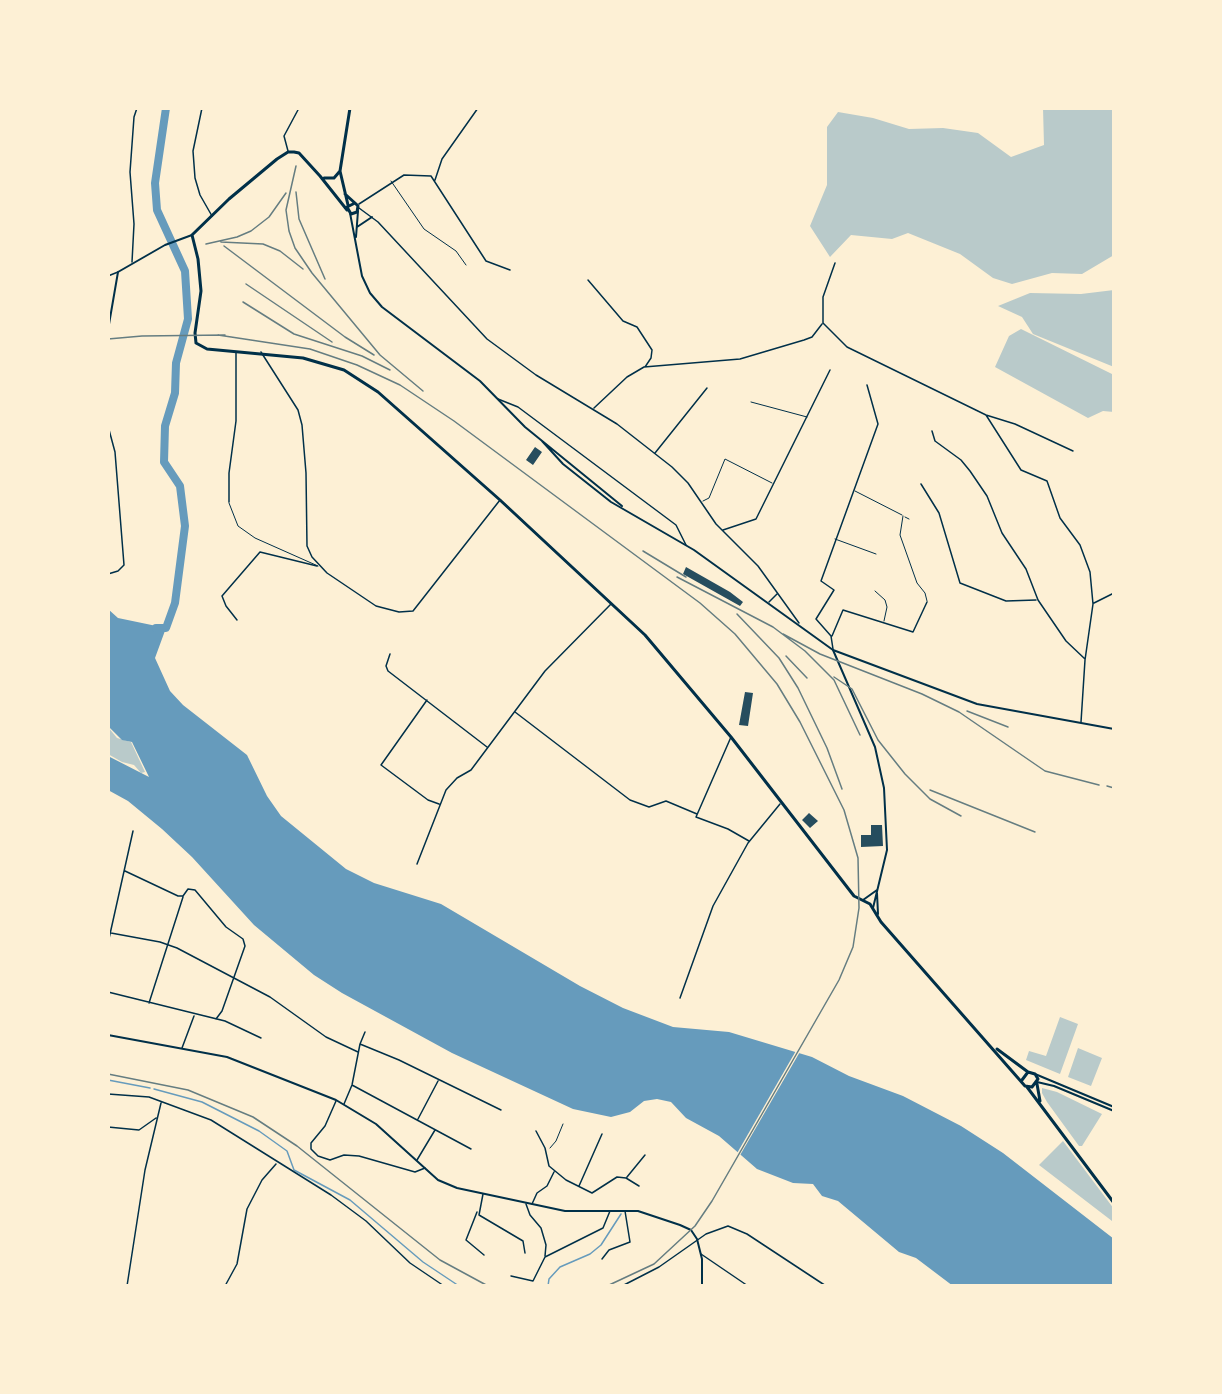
<!DOCTYPE html>
<style>
body{margin:0}
#map{position:relative;width:1222px;height:1394px;overflow:hidden;background:#fdf0d5;font-family:Arial,sans-serif}
canvas{display:block}
.frame{position:absolute;inset:0;border:110px solid #fdf0d5;pointer-events:none}
</style>
<div id="map">
<canvas width="1222" height="1394"></canvas>
<div class="frame"></div>
</div>
<script>
const ctx = document.querySelector('canvas').getContext('2d');
ctx.lineJoin = 'round';
function fill(path, color) {
  ctx.fillStyle = color;
  ctx.fill(path, 'evenodd');
}
function poly(rows) {
  const path = new Path2D();
  for (const r of rows) {
    path.moveTo(r[0], r[1]);
    for (let i = 2; i < r.length; i += 2) path.lineTo(r[i], r[i + 1]);
  }
  return path;
}
function strokePath(path, color, width, dash) {
  ctx.strokeStyle = color;
  ctx.lineWidth = width;
  ctx.lineCap = dash ? 'butt' : 'round';
  ctx.setLineDash(dash || []);
  ctx.stroke(path);
}
fill(poly([
 [1043,108,1114,108,1114,255,1082,274,1052,273,1012,284,993,278,960,254,908,233,892,239,851,235,830,257,810,226,827,185,827,127,838,112,873,118,909,129,943,128,978,133,1011,157,1044,145],
 [1114,290,1114,367,1033,334,1022,317,998,306,1030,293,1081,294],
 [1021,329,1114,375,1114,412,1103,411,1088,418,995,367,1009,336],
 [108,727,117,738,131,742,145,772,141,773,134,765,122,762,108,754],
 [1060,1017,1078,1024,1060,1074,1026,1060,1029,1051,1046,1056],
 [1078,1048,1102,1058,1091,1086,1068,1077],
 [1042,1088,1057,1092,1102,1114,1082,1146,1079,1146,1047,1102,1042,1093],
 [1063,1141,1114,1209,1112,1221,1039,1165]
]), '#b9caca');
fill(poly([
 [108,609,118,618,166,628,155,658,170,691,183,705,247,755,267,796,281,816,346,869,374,883,441,904,580,986,623,1008,673,1027,729,1032,812,1057,849,1076,903,1096,961,1126,1003,1153,1114,1239,1114,1286,953,1286,916,1258,899,1252,838,1201,822,1196,813,1184,793,1183,757,1169,719,1136,686,1118,671,1102,657,1099,644,1101,630,1112,611,1117,573,1109,452,1053,342,993,314,975,254,925,192,857,162,829,128,801,108,790,108,756,149,777,132,742,122,740,108,726]
]), '#669bbc');
fill(poly([
 [797,1049,801,1050,739,1157,736,1155]
]), '#fdf0d5');
strokePath(poly([
 [108,1080,150,1088],
 [154,1089,202,1102,259,1131,287,1151,294,1170,350,1200,423,1262,459,1286],
 [548,1286,549,1279,560,1267,590,1254,601,1245,621,1214]
]), '#669bbc', 1.5);
strokePath(poly([
 [156,628,166,628,175,603,185,526,180,486,164,462,165,426,175,393,176,363,188,319,185,271,157,210,155,183,166,108]
]), '#669bbc', 8);
fill(poly([
 [535,447,542,452,533,465,526,460],
 [686,567,730,592,743,602,740,606,683,574],
 [745,692,753,693,748,726,739,725],
 [809,813,818,821,810,828,802,820],
 [871,825,882,825,883,846,861,847,861,835,871,835]
]), '#264d5e');
strokePath(poly([
 [550,1148,556,1141,563,1124]
]), '#003049', 1);
strokePath(poly([
 [391,181,424,229,456,251,466,265],
 [751,402,807,417],
 [855,491,902,515],
 [703,501,709,498,725,459,772,483],
 [229,503,238,526,255,538,318,566],
 [903,516,900,535,917,583,925,593,927,601],
 [905,517,909,519],
 [835,539,876,554],
 [875,591,885,600,887,607,884,621]
]), '#003049', 1);
strokePath(poly([
 [202,108,193,151,195,178,200,195,212,216],
 [288,151,284,136,299,108],
 [435,180,442,159,478,108],
 [359,204,404,175,431,176,486,261,510,270],
 [359,208,378,222,487,339,536,375,617,424,672,467,688,483,716,524,758,566,799,623],
 [132,262,134,224,130,172,134,117,137,108],
 [835,263,823,297,823,323,847,347,986,415,1015,424,1073,451],
 [108,276,118,272],
 [588,280,623,321,637,327,652,350,651,358,645,367],
 [261,352,298,410,302,425,306,473,307,546,312,557,327,573,376,606,399,612,413,611,500,500],
 [498,399,518,407,676,525,686,545],
 [594,408,627,377,644,367,740,359,804,340,812,337,822,324],
 [986,415,1021,470,1047,481,1060,518,1080,545,1090,572,1093,604,1085,660,1081,722],
 [108,426,115,452,124,565,118,571,108,574],
 [932,431,935,441,961,460,970,471,987,496,1002,533,1026,569,1038,600,1066,641,1085,659],
 [655,453,707,388],
 [921,484,939,513,960,583,1006,601,1036,600],
 [229,502,229,473,236,421,236,353],
 [723,530,756,519,830,370],
 [769,602,777,594],
 [1094,603,1114,593],
 [237,620,226,606,222,596,260,552,317,566],
 [832,636,843,610,913,632,927,602],
 [833,649,831,636,816,619,834,590,821,581,878,424,867,385],
 [390,654,386,666,388,671,487,747],
 [427,700,381,765,428,800,439,804],
 [515,712,630,800,649,807,666,801,697,814],
 [731,737,696,817,728,829,749,841],
 [417,864,446,790,457,778,471,770,545,671,611,604],
 [125,871,178,896,183,896,188,889,195,890,226,927,243,939,245,946,222,1011,216,1019],
 [111,933,160,942,177,948,270,997,326,1037,358,1052],
 [108,943,133,831],
 [108,963,108,943],
 [108,992,225,1021,261,1038],
 [680,998,713,906,748,843,780,804],
 [149,1003,183,897],
 [360,1044,399,1060,501,1110],
 [182,1048,194,1016],
 [352,1085,471,1149],
 [108,1094,149,1097,211,1120,331,1195,366,1221,410,1263,444,1286],
 [336,1101,325,1126,311,1143,311,1149,318,1156,330,1160,344,1155,359,1156,415,1172,425,1168],
 [344,1104,352,1085,360,1044,365,1032],
 [418,1119,438,1081],
 [108,1127,139,1130,156,1118],
 [536,1131,545,1148,549,1166,566,1180,592,1193,617,1177,626,1178,639,1186],
 [417,1160,435,1130],
 [627,1177,645,1155],
 [579,1186,602,1134],
 [483,1194,479,1215,523,1241,525,1253],
 [526,1204,530,1215,541,1228,546,1245,545,1256],
 [532,1204,537,1193,547,1186,554,1172],
 [477,1212,466,1240,484,1255],
 [701,1254,748,1286],
 [602,1259,609,1250,630,1242,625,1211],
 [511,1276,533,1281,545,1257,603,1228,610,1211],
 [127,1286,145,1170,161,1103],
 [225,1286,237,1264,247,1209,262,1180,276,1164],
 [622,1286,659,1267,706,1234,728,1226,747,1234,826,1286]
]), '#003049', 1.5);
strokePath(poly([
 [833,650,875,747,884,788,887,850,873,908],
 [877,893,878,914],
 [863,900,877,890],
 [1035,1074,1114,1107],
 [1037,1082,1054,1086,1114,1111]
]), '#003049', 2);
strokePath(poly([
 [350,213,362,276,370,293,382,307,480,381,525,427,622,506],
 [357,227,372,217],
 [356,237,358,211],
 [108,330,118,272,165,245,192,235],
 [542,441,563,464,611,502,694,550,833,650,977,704,1114,729],
 [108,1035,227,1057,336,1100,376,1124,438,1180,457,1188,565,1211,638,1211,680,1225,691,1230,697,1239,702,1259,702,1286]
]), '#003049', 2);
strokePath(poly([
 [324,178,334,178,340,171],
 [345,194,356,204,358,206,357,212,351,214,347,207,355,203],
 [348,205,340,171,350,108],
 [347,210,320,176,299,153,294,152,288,152,277,159,229,199,192,235,198,259,201,291,195,333,196,343,207,349,303,358,344,370,378,392,500,500,645,635,731,737,854,896,870,904,881,922,1025,1086,1032,1087,1038,1079,1035,1074,1028,1072,1022,1080],
 [997,1049,1028,1072],
 [1037,1084,1040,1101],
 [1027,1087,1114,1203]
]), '#003049', 3);
strokePath(poly([
 [296,166,286,210,289,231,295,248,312,273,380,355,423,391],
 [296,192,299,219,325,279],
 [221,242,263,244,280,251,303,269],
 [206,244,237,237,251,231,269,217,286,193],
 [224,246,345,337,374,355],
 [246,284,332,342],
 [243,302,294,334,362,356,390,370],
 [218,335,310,349,357,365,400,385,454,421,700,603,735,634,777,684,800,722,844,810,858,858,859,908,853,947,839,980,712,1201,695,1226,654,1264,607,1286],
 [108,339,142,336,225,335],
 [643,551,686,577],
 [677,577,773,627,805,651,834,680,860,735],
 [737,614,779,658,798,688,827,748,842,789],
 [783,634,820,654,922,694,959,712,1045,771,1099,785],
 [786,656,807,678],
 [834,677,852,689,878,740,905,774,930,799,961,816],
 [967,711,1008,727],
 [1107,786,1114,788],
 [930,790,1035,832],
 [108,1074,188,1090,253,1117,297,1146,440,1260,488,1286]
]), '#657d81', 1.5);
</script>
